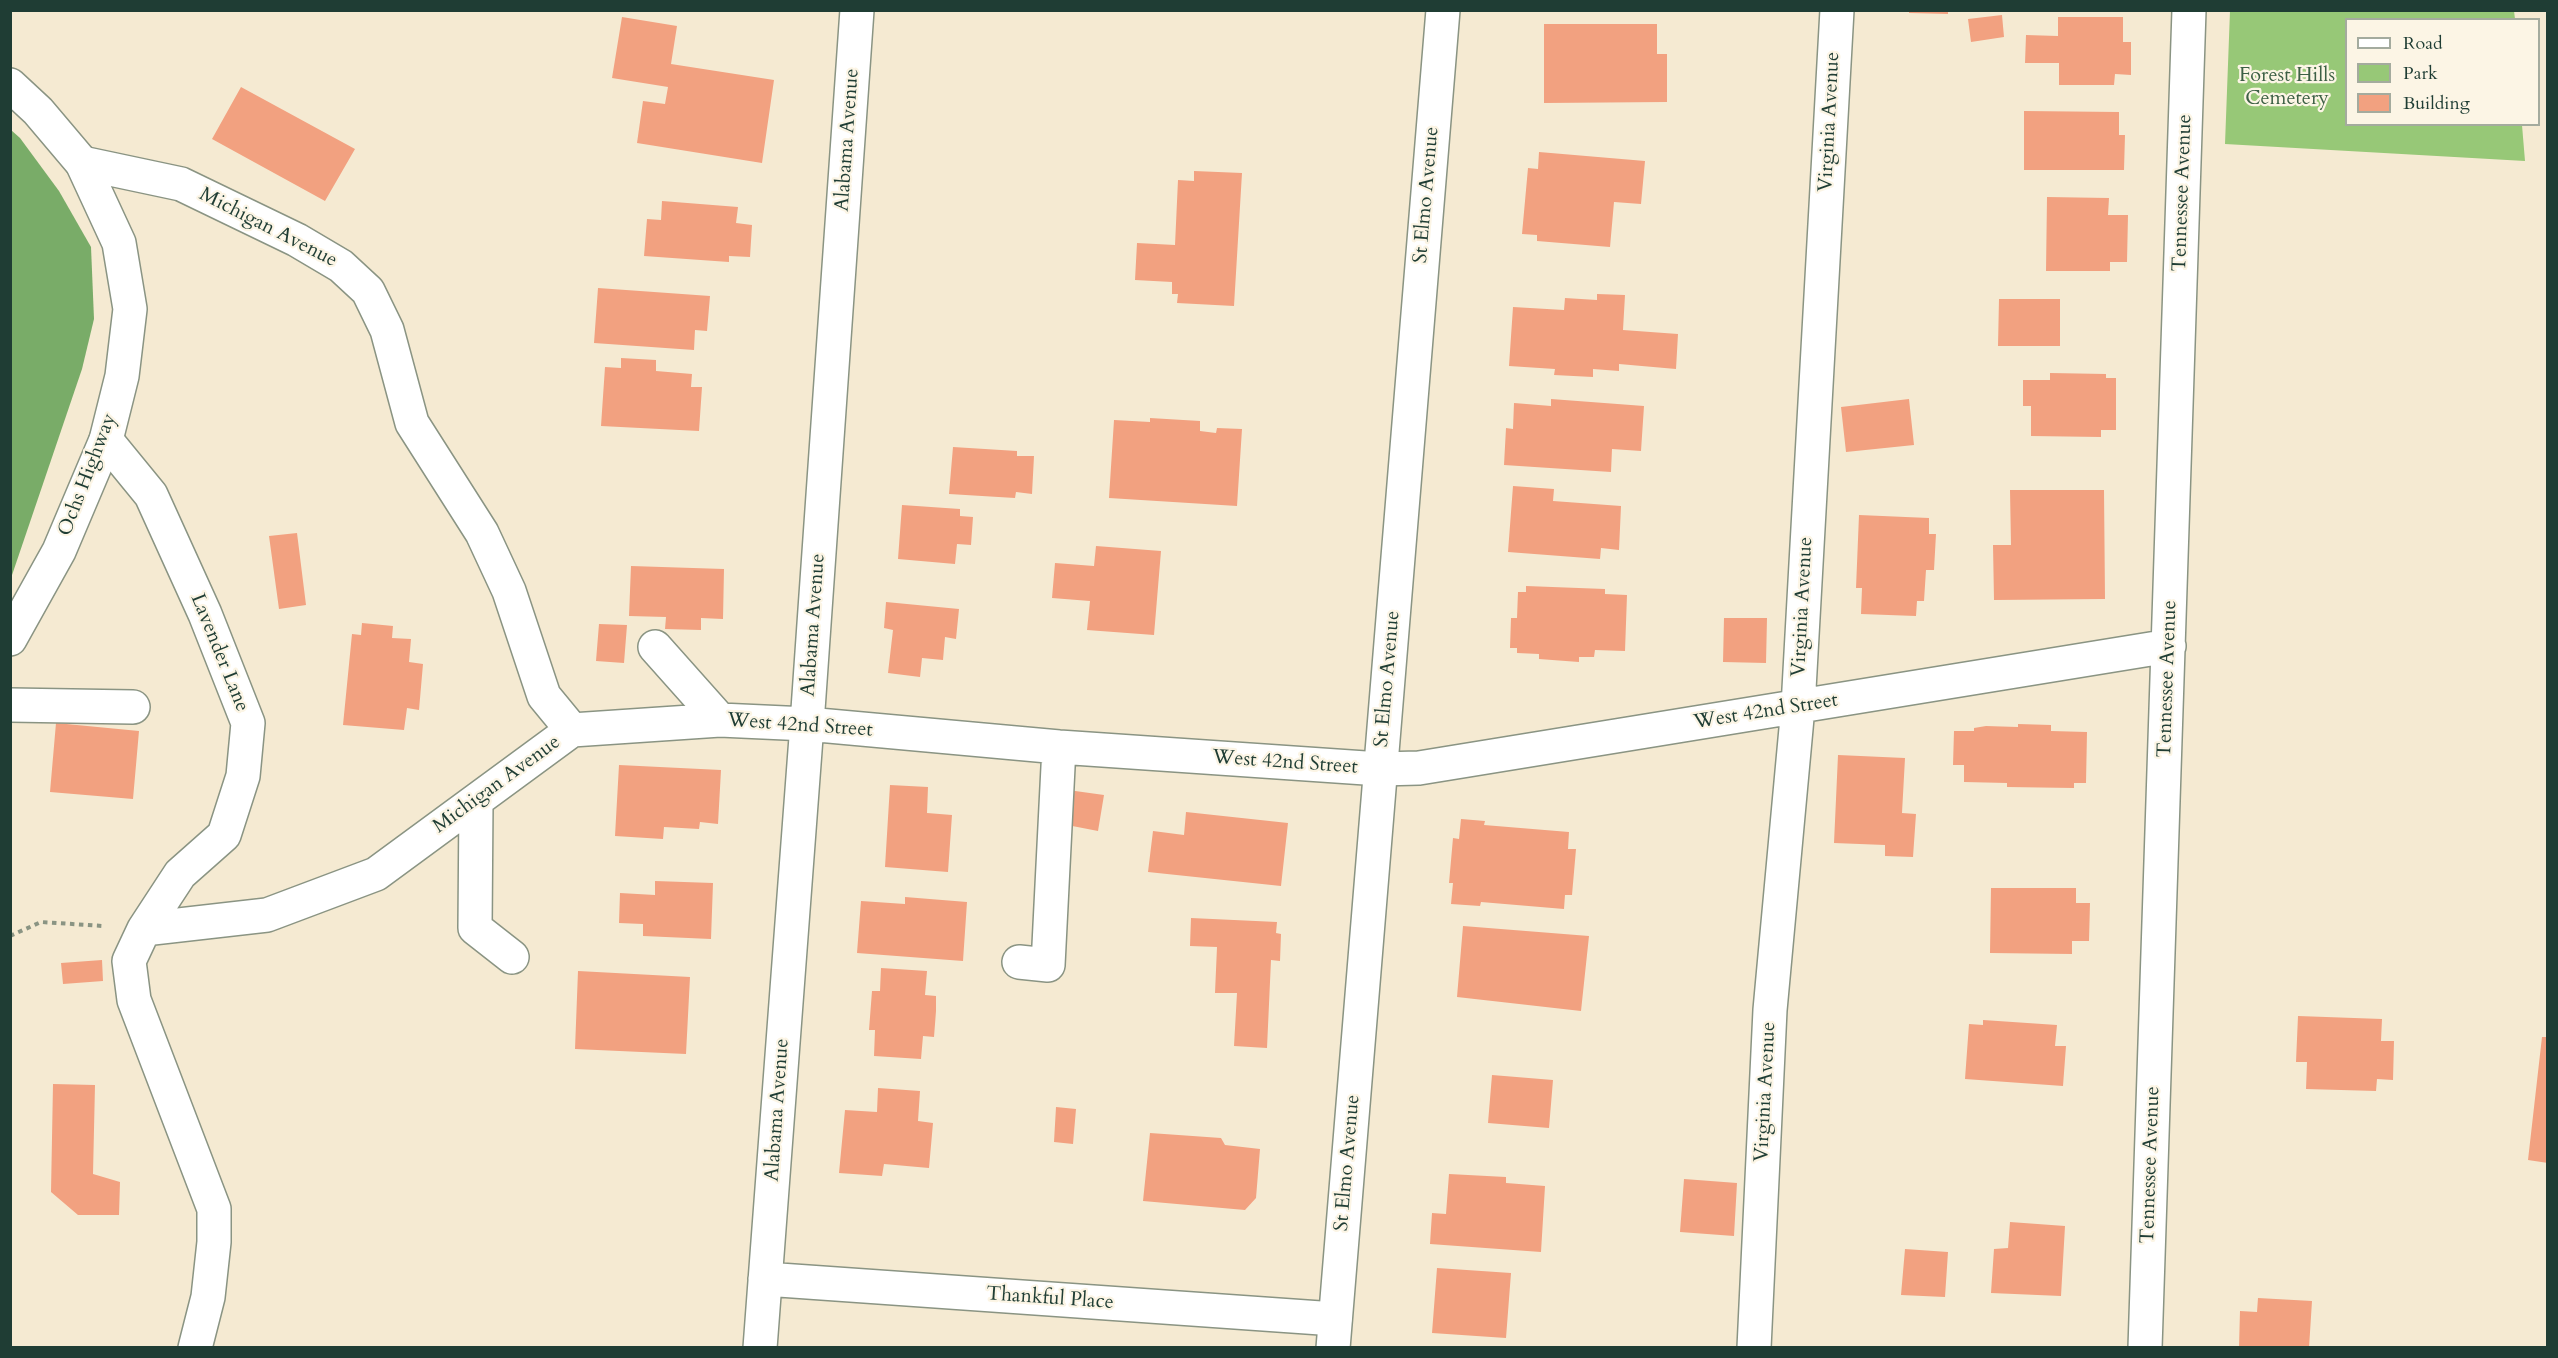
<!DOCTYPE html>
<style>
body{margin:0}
#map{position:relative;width:2558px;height:1358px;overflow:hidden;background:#f5ead2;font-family:Cardo,serif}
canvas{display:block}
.frame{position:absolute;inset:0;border:12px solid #1f3d34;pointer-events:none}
.legend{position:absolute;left:2345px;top:18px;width:195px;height:108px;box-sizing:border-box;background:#fcf5e5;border:2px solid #a4ab9e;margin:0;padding:8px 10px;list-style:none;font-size:18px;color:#1f3d34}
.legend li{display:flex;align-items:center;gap:12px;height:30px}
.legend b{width:30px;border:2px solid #a4ab9e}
</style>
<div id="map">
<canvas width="2558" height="1358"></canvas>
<div class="frame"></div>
<ul class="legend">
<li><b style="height:8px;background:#fff"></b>Road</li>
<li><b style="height:16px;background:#97c877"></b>Park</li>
<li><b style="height:16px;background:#f2a180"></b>Building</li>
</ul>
</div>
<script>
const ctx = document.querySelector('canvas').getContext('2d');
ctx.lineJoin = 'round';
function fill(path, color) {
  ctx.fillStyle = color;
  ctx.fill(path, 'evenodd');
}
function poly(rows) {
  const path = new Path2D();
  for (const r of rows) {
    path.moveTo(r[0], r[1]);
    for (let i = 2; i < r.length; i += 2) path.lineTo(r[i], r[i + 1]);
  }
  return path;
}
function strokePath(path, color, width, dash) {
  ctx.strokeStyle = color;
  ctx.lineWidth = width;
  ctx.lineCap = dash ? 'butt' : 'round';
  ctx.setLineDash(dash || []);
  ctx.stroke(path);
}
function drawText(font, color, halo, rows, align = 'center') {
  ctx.font = font + ' Cardo,serif';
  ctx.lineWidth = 4.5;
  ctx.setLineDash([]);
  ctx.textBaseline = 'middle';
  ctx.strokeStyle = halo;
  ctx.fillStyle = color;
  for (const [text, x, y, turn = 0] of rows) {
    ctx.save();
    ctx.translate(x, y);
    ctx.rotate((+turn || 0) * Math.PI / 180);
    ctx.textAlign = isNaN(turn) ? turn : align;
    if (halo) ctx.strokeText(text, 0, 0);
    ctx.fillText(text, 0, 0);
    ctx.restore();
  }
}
fill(poly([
 [2230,11,2514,11,2515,19,2346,20,2346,124,2522,125,2525,161,2225,144]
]), '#97c877');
fill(poly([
 [11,130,20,138,59,191,91,247,94,319,82,369,11,578]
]), '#79ac68');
fill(poly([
 [1909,10,1948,10,1948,14,1909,13],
 [2002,15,2004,37,1971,42,1968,19],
 [622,17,677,26,671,64,774,80,762,163,637,143,643,101,665,104,668,87,612,78],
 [2058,17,2123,17,2123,42,2131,42,2131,75,2115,74,2114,85,2059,85,2059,63,2025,63,2026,35,2058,36],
 [1544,24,1657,24,1657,54,1667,54,1667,102,1544,103],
 [241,87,355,149,325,201,212,139],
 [2024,111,2119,112,2119,135,2125,135,2124,170,2024,170],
 [1539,152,1645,161,1641,204,1614,202,1610,247,1537,241,1537,235,1522,234,1528,168,1538,169],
 [1194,171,1242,173,1234,306,1177,303,1178,294,1172,294,1172,282,1135,280,1137,243,1175,245,1178,180,1194,181],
 [2047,197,2109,198,2108,215,2128,215,2127,262,2110,262,2110,271,2046,271],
 [662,201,738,207,736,223,752,225,750,257,729,256,729,262,644,256,647,219,661,220],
 [598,288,710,296,707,331,695,330,694,350,594,343],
 [1597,294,1625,295,1623,330,1678,334,1676,369,1619,364,1619,371,1593,369,1593,377,1554,375,1555,369,1509,366,1513,307,1564,310,1565,298,1597,300],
 [1999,299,2060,299,2060,346,1998,346],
 [621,358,656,360,656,371,692,374,691,387,702,387,699,431,601,426,605,367,621,368],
 [2050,373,2106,374,2106,378,2116,378,2116,430,2101,430,2101,437,2031,436,2031,406,2023,406,2023,380,2050,380],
 [1551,399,1644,406,1641,451,1612,449,1611,472,1504,465,1506,428,1513,429,1514,403,1551,406],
 [1909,399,1914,445,1846,452,1841,407],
 [1150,418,1200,421,1200,431,1216,433,1217,428,1242,429,1237,506,1109,498,1114,420,1150,422],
 [953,447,1017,451,1017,456,1034,456,1032,494,1016,492,1015,498,949,494],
 [1513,486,1554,489,1553,501,1621,506,1619,550,1601,548,1600,559,1508,552],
 [2010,490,2104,490,2105,599,1994,600,1993,545,2011,545],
 [902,505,960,509,960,516,973,517,971,545,957,544,955,564,898,559],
 [1859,515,1929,518,1929,534,1936,534,1934,570,1926,570,1924,601,1917,601,1916,616,1861,614,1862,588,1856,588],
 [297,533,306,605,279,609,269,536],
 [1096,546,1161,551,1154,635,1087,630,1090,601,1052,598,1055,563,1094,566],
 [631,566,724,569,723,619,701,618,701,630,665,629,666,617,629,616],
 [1526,586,1605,589,1605,594,1627,595,1625,651,1595,650,1594,657,1579,657,1579,662,1539,659,1539,654,1517,653,1517,648,1510,648,1511,618,1517,618,1518,592,1526,592],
 [886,602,959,609,956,639,945,637,943,660,922,658,920,677,888,673,893,630,884,628],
 [1724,618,1767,618,1766,663,1723,662],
 [362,623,393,626,392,638,411,639,409,662,423,664,419,710,407,708,404,730,343,725,352,634,361,635],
 [599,624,627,625,624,663,596,661],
 [56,723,139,731,133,799,50,792],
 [2018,724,2051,725,2051,731,2087,732,2086,783,2074,783,2074,788,2007,787,2007,783,1964,782,1964,765,1953,765,1954,731,1974,731,1974,728,1986,726,2018,727],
 [1838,755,1905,758,1902,813,1916,814,1913,857,1885,856,1885,845,1834,843],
 [619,765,721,770,718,824,700,822,699,829,664,827,663,839,615,836],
 [890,785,928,787,927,813,952,815,948,872,885,867],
 [1068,790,1104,795,1098,831,1062,824],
 [1186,812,1288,823,1281,886,1148,872,1153,831,1184,835],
 [1461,819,1485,821,1484,825,1569,832,1568,849,1576,849,1572,895,1565,895,1564,909,1481,902,1480,906,1451,904,1453,883,1449,883,1453,838,1459,839],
 [655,881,713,883,711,939,643,936,643,924,619,923,620,893,655,895],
 [1991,888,2076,888,2076,903,2090,903,2089,941,2072,941,2072,954,1990,953],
 [905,897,967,902,963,961,857,953,861,901,905,904],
 [1191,918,1277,922,1276,933,1281,934,1280,961,1271,960,1267,1048,1234,1046,1237,993,1215,993,1217,947,1190,946],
 [1463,926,1589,936,1581,1011,1457,997],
 [102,960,103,981,63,984,61,963],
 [881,968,927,971,925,995,936,996,936,1011,934,1037,923,1036,921,1059,874,1056,875,1030,869,1030,872,991,880,991],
 [578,971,690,977,686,1054,575,1049],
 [2298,1016,2382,1019,2381,1041,2394,1041,2393,1080,2377,1079,2376,1091,2306,1089,2307,1062,2296,1062],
 [1983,1020,2057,1025,2055,1046,2066,1046,2063,1086,1965,1079,1969,1024,1983,1025],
 [2542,1037,2548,1037,2548,1163,2528,1160],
 [1492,1075,1553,1080,1549,1128,1488,1123],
 [53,1084,95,1085,93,1174,120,1182,119,1215,78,1215,51,1192],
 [878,1088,920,1091,918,1121,933,1123,929,1168,884,1164,882,1176,839,1173,845,1110,877,1112],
 [1056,1107,1076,1109,1073,1144,1054,1142],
 [1150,1133,1221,1138,1225,1145,1260,1149,1256,1198,1245,1210,1143,1201],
 [1449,1174,1506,1177,1506,1183,1545,1186,1541,1252,1430,1244,1432,1213,1446,1214],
 [1684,1179,1737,1183,1734,1236,1680,1232],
 [2010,1222,2065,1226,2061,1296,1991,1293,1994,1249,2008,1248],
 [1905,1249,1948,1252,1945,1297,1901,1295],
 [1437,1268,1511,1273,1506,1338,1432,1333],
 [2258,1298,2312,1301,2309,1348,2239,1348,2240,1311,2257,1312]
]), '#f2a180');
const minor = poly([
 [82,163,181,184,297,240,341,266,368,291,387,330,412,423,482,533,509,591,544,696,572,730],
 [106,440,151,495,205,614,248,723,243,776,224,835,180,874,144,929],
 [655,647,720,720],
 [10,705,133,707],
 [572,730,720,720,807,724,1059,747,1380,769,1419,768,2169,646],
 [476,802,475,928,512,957],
 [1019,962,1048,965,1059,747],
 [765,1279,1335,1319],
 [195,1348,208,1297,214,1242,214,1209,134,1000,129,961,144,929,267,915,376,874,572,730],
 [760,1348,807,724,857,10],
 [1754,1348,1770,1010,1798,707,1837,10],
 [2145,1348,2189,10]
]);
const major = poly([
 [10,85,38,111,82,163,119,243,130,309,122,376,106,440,59,551,10,639],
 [1333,1348,1443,10]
]);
strokePath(minor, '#8a9483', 36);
strokePath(major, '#8a9483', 36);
strokePath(poly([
 [10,936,41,922,103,926]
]), '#8a9483', 4, [4.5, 4.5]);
strokePath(minor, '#fff', 33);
strokePath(major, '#fff', 33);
drawText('20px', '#3d6045', '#fcf5e5', [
 ["Forest Hills",2287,76],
 ["Cemetery",2287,99]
]);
drawText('20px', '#1f3d34', '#fcf5e5', [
 ["Virginia Avenue",1830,122,-87],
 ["Alabama Avenue",848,140,-86],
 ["Tennessee Avenue",2183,193,-88],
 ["St Elmo Avenue",1427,195,-85],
 ["Michigan Avenue",268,228,27],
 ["Ochs Highway",88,475,-69],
 ["Virginia Avenue",1803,607,-87],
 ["Alabama Avenue",814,625,-86],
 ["Lavender Lane",219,653,68],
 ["St Elmo Avenue",1388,679,-85],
 ["Tennessee Avenue",2168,679,-88],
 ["West 42nd Street",1766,712,-9],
 ["West 42nd Street",800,726,4],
 ["West 42nd Street",1285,763,4],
 ["Michigan Avenue",497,785,-36],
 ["Virginia Avenue",1766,1092,-87],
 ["Alabama Avenue",778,1110,-86],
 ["St Elmo Avenue",1348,1163,-85],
 ["Tennessee Avenue",2151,1165,-88],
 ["Thankful Place",1050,1299,4]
]);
</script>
